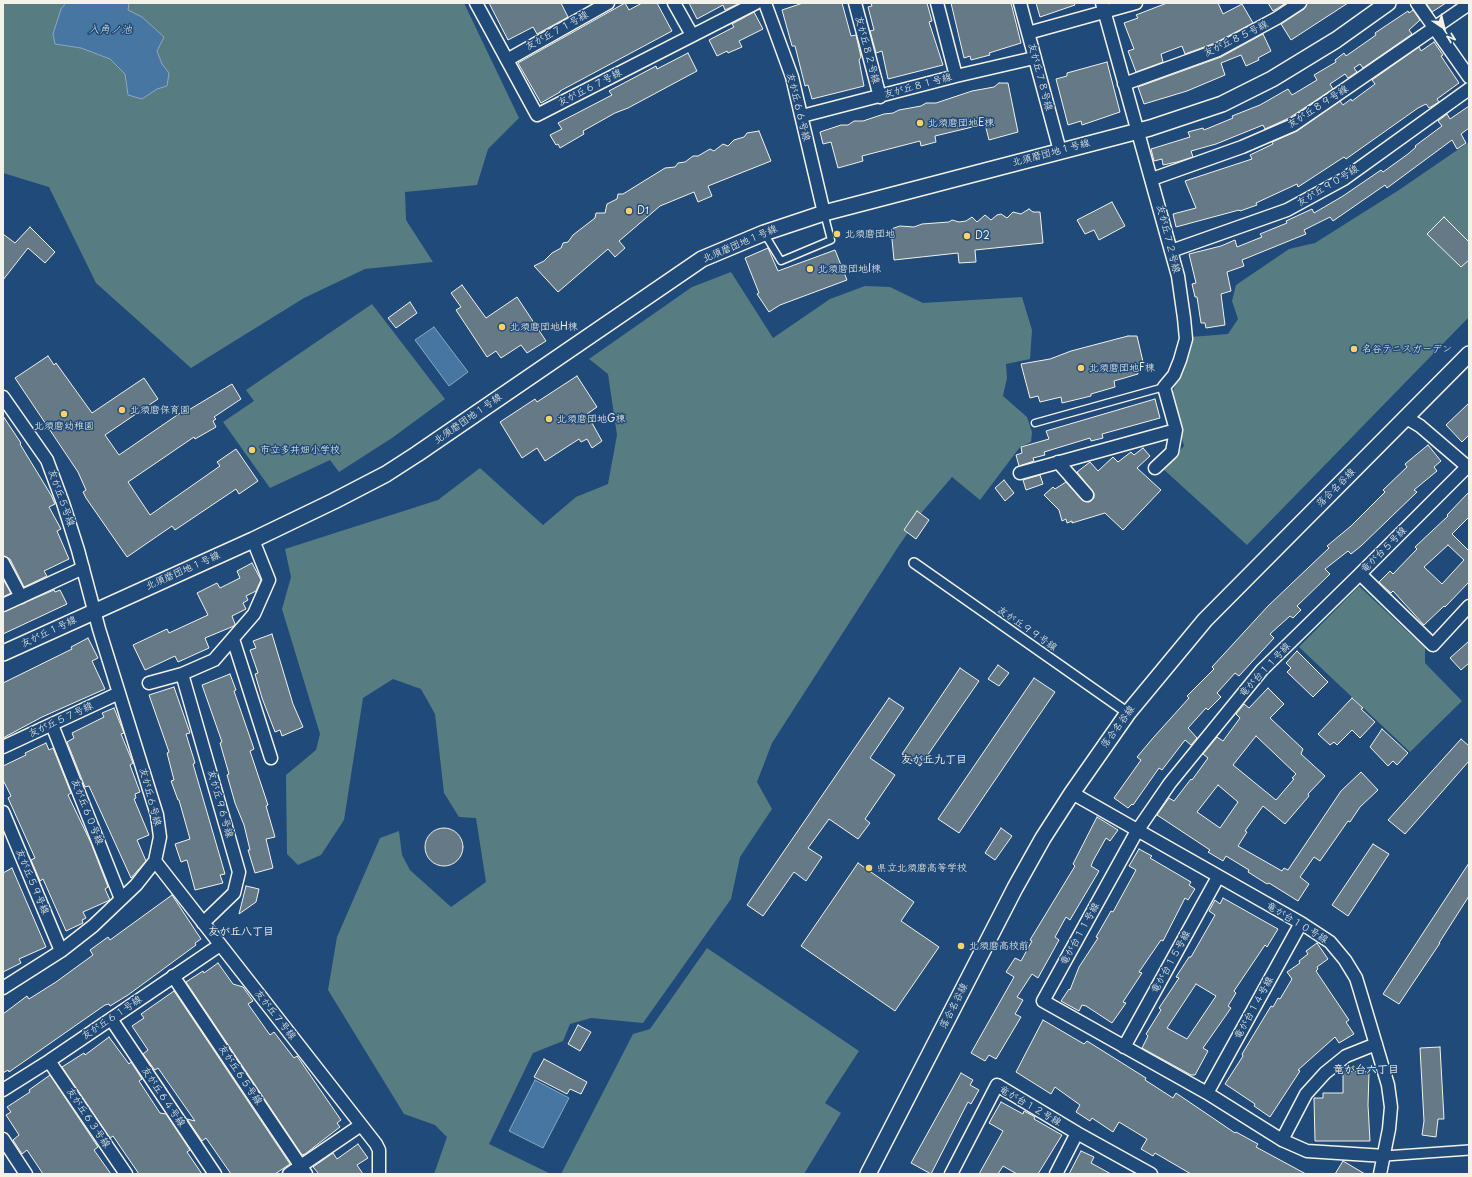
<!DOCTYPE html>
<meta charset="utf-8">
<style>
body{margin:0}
#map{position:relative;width:1472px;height:1177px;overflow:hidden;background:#1f4a7a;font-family:"Playpen Sans",sans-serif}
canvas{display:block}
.frame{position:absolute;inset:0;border:4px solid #f4f1e8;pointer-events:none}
.north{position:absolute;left:1424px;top:8px;width:40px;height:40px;-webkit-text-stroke:3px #1f4a7a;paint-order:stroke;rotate:145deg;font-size:11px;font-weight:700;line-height:16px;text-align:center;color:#f4f1e8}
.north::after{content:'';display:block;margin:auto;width:14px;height:18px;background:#f4f1e8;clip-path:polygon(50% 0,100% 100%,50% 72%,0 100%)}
</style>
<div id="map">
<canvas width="1472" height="1177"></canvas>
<div class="frame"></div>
<div class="north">N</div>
</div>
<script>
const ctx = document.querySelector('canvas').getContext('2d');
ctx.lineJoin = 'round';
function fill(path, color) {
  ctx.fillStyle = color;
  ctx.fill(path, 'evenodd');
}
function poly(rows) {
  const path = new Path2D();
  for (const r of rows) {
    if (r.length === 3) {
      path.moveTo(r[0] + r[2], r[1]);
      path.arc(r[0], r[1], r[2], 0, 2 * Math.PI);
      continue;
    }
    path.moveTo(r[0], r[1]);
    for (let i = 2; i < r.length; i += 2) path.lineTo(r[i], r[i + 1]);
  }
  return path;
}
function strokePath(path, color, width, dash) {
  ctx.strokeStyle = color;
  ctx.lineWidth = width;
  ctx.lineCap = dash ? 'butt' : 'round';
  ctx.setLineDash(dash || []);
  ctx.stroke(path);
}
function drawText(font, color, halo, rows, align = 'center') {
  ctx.font = font + ' "Playpen Sans","Klee One",sans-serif';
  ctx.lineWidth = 3;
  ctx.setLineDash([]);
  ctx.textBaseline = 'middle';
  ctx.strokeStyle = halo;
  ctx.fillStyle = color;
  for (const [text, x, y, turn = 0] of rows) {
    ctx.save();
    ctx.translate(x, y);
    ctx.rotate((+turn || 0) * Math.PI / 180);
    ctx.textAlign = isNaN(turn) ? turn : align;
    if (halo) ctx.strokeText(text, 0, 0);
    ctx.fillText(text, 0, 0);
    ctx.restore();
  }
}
fill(poly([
 [3,3,464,3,519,118,488,149,477,185,405,192,406,220,433,262,365,269,304,298,191,368,96,283,49,187,3,173],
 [1469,142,1469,317,1247,545,1162,468,1184,446,1171,397,1191,337,1228,334,1238,319,1232,301,1236,285,1289,249,1315,243,1399,190],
 [731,272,773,338,830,299,865,286,890,287,923,303,1022,297,1032,330,1030,359,1006,364,1007,378,1003,396,1027,417,1032,432,1031,442,1020,447,980,500,952,477,923,511,898,547,772,743,757,782,772,809,740,857,731,899,643,1023,591,1018,570,1024,563,1041,533,1053,489,1144,551,1174,434,1174,447,1137,435,1125,404,1114,328,990,337,937,380,838,399,831,402,855,410,870,451,907,486,882,476,818,459,817,444,793,435,714,421,689,393,679,363,698,344,820,321,855,298,865,287,854,286,775,316,750,320,734,282,609,291,577,285,549,438,500,480,468,543,525,576,497,608,484,617,435,608,374,589,359,692,287],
 [372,304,445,399,392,438,339,472,330,460,270,488,223,422,254,401,246,390],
 [1359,586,1425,648,1425,663,1462,701,1410,752,1299,647],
 [707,948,859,1051,825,1103,841,1113,804,1174,561,1174,633,1034,650,1029]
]), '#577d83');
const water = poly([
 [66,3,129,3,128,10,142,17,164,37,157,51,162,64,169,73,167,86,157,89,142,99,128,95,125,74,110,59,81,48,55,44,53,34,61,9,66,3],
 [434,327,468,372,449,386,415,340,434,327],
 [535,1080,569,1098,543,1148,509,1131,535,1080]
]);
fill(water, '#4776a3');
strokePath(water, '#8ca7bf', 1);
const building = poly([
 [489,3,561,3,568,17,537,34,533,27,508,40,489,3],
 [625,3,629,10,642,3,657,3,672,31,560,91,560,92,541,103,518,63,625,3],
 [689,3,740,3,725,10,723,5,697,19,689,3],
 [803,3,842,3,851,36,856,35,861,57,859,60,864,86,812,99,808,85,805,86,795,46,792,46,782,10,803,3],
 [871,3,927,3,932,21,929,22,943,65,888,79,882,51,876,53,870,31,874,30,868,7,872,6,871,3],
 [951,3,1011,3,1021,43,989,53,990,55,971,60,970,56,964,58,951,3],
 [1036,3,1074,3,1075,5,1040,17,1036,3],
 [1167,3,1218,3,1223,14,1242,4,1253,23,1215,43,1185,54,1182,46,1161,54,1163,62,1136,72,1128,51,1134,49,1124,23,1138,18,1136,15,1167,3],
 [1268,3,1286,3,1273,11,1268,3],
 [1307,3,1348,3,1291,40,1281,24,1304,9,1307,3],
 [1426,3,1446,3,1432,12,1426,3],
 [1413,10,1420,20,1409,30,1412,34,1363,68,1360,64,1354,68,1357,72,1348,78,1345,74,1330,84,1333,89,1289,118,1265,129,1263,125,1216,144,1191,151,1193,157,1177,162,1163,165,1162,159,1154,161,1151,149,1190,137,1188,132,1203,128,1204,130,1233,118,1232,116,1260,105,1288,89,1292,95,1317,80,1314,75,1336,62,1335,60,1344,53,1346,56,1376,35,1375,33,1408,11,1409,13,1413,10],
 [754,12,763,29,739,41,742,47,728,53,727,51,717,56,709,40,734,27,732,24,754,12],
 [1263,34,1271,51,1258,58,1259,60,1246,66,1241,55,1221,63,1225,75,1187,91,1144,104,1138,87,1221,57,1263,34],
 [1434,42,1443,55,1441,56,1459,83,1437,99,1439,102,1429,108,1426,104,1418,108,1346,159,1344,157,1298,187,1297,184,1256,203,1257,205,1240,211,1239,210,1176,227,1173,214,1196,208,1185,181,1252,159,1250,155,1273,144,1272,142,1297,131,1340,101,1343,105,1351,99,1352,101,1375,84,1372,80,1419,47,1421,51,1434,42],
 [688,53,697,71,628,108,615,113,583,131,584,134,560,148,558,144,556,145,550,135,562,129,558,123,612,95,609,91,656,66,657,69,688,53],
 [1107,62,1120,112,1082,125,1081,121,1068,125,1056,79,1067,76,1067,73,1107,62],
 [999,83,1008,83,1018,132,989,140,985,124,935,136,936,142,921,146,920,141,862,156,863,161,838,168,831,142,823,144,820,132,841,125,848,125,854,121,863,121,884,114,893,113,899,110,921,106,926,103,936,103,972,91,994,87,999,83],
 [1469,106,1469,128,1461,134,1466,143,1457,149,1452,140,1387,188,1385,185,1333,221,1330,217,1304,230,1306,234,1242,260,1244,266,1227,272,1231,291,1221,294,1225,325,1206,328,1205,323,1201,323,1197,297,1195,297,1192,284,1196,283,1189,254,1221,246,1235,240,1237,247,1262,237,1260,234,1287,223,1286,221,1312,209,1314,213,1343,196,1381,170,1383,172,1408,154,1416,147,1415,146,1442,126,1438,121,1447,114,1450,119,1469,106],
 [759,131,771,161,708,186,712,196,698,202,694,192,660,206,619,241,625,248,615,257,608,249,558,292,534,266,544,261,552,253,561,248,563,243,568,242,573,235,595,218,596,213,605,213,607,204,617,199,618,194,623,194,665,168,675,167,678,163,685,162,693,156,698,156,710,149,714,151,723,144,728,146,734,140,744,137,747,133,759,131],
 [1112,202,1125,226,1099,240,1094,230,1085,234,1077,220,1112,202],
 [1029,209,1033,212,1040,212,1043,243,975,250,976,262,959,263,958,253,894,260,891,229,900,226,914,227,922,224,949,222,952,220,959,222,966,221,972,217,977,222,985,215,991,220,997,215,1001,214,1007,218,1013,212,1021,214,1029,209],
 [1444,217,1469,242,1469,260,1461,267,1427,234,1444,217],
 [30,227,55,252,45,263,28,248,3,280,3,234,15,243,30,227],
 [768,248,778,271,835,250,847,280,780,305,769,312,757,294,759,293,745,258,768,248],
 [462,285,486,318,517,297,546,341,527,353,521,345,501,358,496,351,487,357,456,310,461,307,451,293,462,285],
 [410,302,417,313,396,328,388,318,410,302],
 [1128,336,1137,336,1144,366,1137,370,1138,374,1114,381,1115,387,1091,394,1091,396,1062,403,1061,397,1040,402,1038,396,1030,398,1021,364,1050,359,1071,351,1128,336],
 [48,356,54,365,56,363,92,413,144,378,158,399,105,435,119,455,186,409,187,411,232,384,241,399,214,417,216,419,213,421,216,427,195,439,194,437,128,482,150,515,220,466,217,462,236,449,258,481,239,494,236,489,175,530,172,526,127,557,86,498,83,492,86,490,78,472,15,378,48,356],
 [577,376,597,407,587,414,602,441,592,448,587,439,581,442,579,439,545,461,537,448,522,458,500,422,535,399,537,402,577,376],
 [1155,399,1160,418,1102,434,1103,438,1091,441,1090,438,1044,452,1045,455,1033,458,1034,461,1019,466,1016,455,1022,453,1021,447,1049,439,1046,431,1155,399],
 [1469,403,1469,435,1462,442,1446,425,1469,403],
 [3,416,21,443,20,444,51,495,55,504,49,507,61,529,57,531,69,559,44,571,47,576,24,587,10,559,3,556,3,416],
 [1428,445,1441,461,1434,467,1437,471,1414,490,1417,492,1361,546,1351,554,1348,551,1325,569,1330,574,1297,606,1301,610,1293,618,1290,616,1270,634,1274,638,1239,676,1235,673,1217,693,1221,697,1208,710,1206,708,1188,728,1197,738,1191,745,1185,740,1162,770,1159,768,1133,805,1132,804,1128,808,1114,798,1141,760,1137,757,1153,738,1189,698,1187,696,1214,669,1212,667,1268,606,1329,548,1327,546,1351,526,1385,492,1383,490,1407,467,1405,464,1428,445],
 [1143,448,1150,456,1137,468,1161,490,1123,530,1105,513,1072,523,1072,521,1067,523,1066,519,1062,521,1059,510,1044,495,1053,487,1055,489,1066,482,1082,500,1089,502,1094,498,1094,493,1077,472,1090,462,1098,471,1113,457,1118,462,1131,452,1134,455,1143,448],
 [1040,475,1043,484,1026,490,1023,480,1040,475],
 [1004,480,1014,493,1005,501,995,488,1004,480],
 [1469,492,1469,517,1452,534,1469,551,1469,582,1445,607,1444,606,1424,625,1393,591,1391,593,1379,582,1390,571,1393,574,1417,549,1415,547,1448,516,1447,515,1469,492],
 [1448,545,1464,560,1442,584,1424,567,1448,545],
 [917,511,929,520,916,539,904,530,917,511],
 [252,563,261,580,256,591,246,596,248,600,243,603,246,609,232,616,235,624,234,626,205,638,209,648,178,662,175,656,145,670,133,645,167,629,169,633,208,615,197,593,217,583,220,588,240,578,237,571,252,563],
 [3,579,11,593,3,597,3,579],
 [54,590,55,592,60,590,67,604,3,634,3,612,54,590],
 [272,634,293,704,303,727,282,736,280,730,275,732,262,698,255,674,258,673,250,650,256,648,253,641,272,634],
 [88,638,98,658,92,661,105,689,42,717,3,738,3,683,72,649,71,647,88,638],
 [1469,641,1469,663,1461,670,1450,658,1469,641],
 [1297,651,1328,682,1313,697,1287,672,1291,668,1286,663,1297,651],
 [998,665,1009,673,999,686,988,679,998,665],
 [960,668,979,681,920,766,902,754,960,668],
 [230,674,236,690,234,691,254,749,250,751,268,805,266,806,275,837,266,839,273,868,255,873,248,850,250,850,244,825,235,803,227,775,229,774,220,743,222,742,202,685,230,674],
 [1034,678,1055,692,959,833,938,819,1034,678],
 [174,687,190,733,186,734,195,763,193,764,225,874,220,875,223,883,195,890,187,860,181,862,175,844,190,839,179,800,178,800,171,781,174,780,167,753,169,752,149,695,174,687],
 [1268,688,1284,704,1270,718,1303,749,1301,754,1325,776,1308,794,1309,796,1285,824,1263,806,1245,831,1247,832,1238,846,1282,871,1284,868,1288,870,1341,791,1361,772,1378,790,1360,807,1350,822,1348,821,1320,861,1314,857,1300,877,1309,884,1298,901,1269,883,1267,884,1248,872,1249,870,1226,856,1223,861,1208,852,1210,850,1157,815,1169,798,1174,801,1191,779,1192,780,1208,758,1203,754,1217,737,1223,741,1240,718,1236,714,1244,704,1249,708,1268,688],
 [1256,736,1296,774,1292,778,1294,779,1276,800,1233,765,1256,736],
 [1218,785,1238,802,1220,828,1197,812,1218,785],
 [889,698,904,708,870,758,895,775,865,819,870,823,858,839,829,819,808,848,822,857,806,881,794,872,763,916,747,905,889,698],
 [1352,698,1363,708,1361,709,1375,722,1360,738,1352,730,1337,745,1334,742,1330,745,1318,734,1352,698],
 [114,708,124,733,121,734,133,763,130,765,140,792,135,794,136,798,134,799,149,835,137,840,146,861,131,878,89,786,85,787,67,742,74,738,72,733,104,717,102,713,114,708],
 [1382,729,1408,753,1397,765,1393,761,1388,766,1370,747,1382,729],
 [1461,739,1469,746,1469,761,1405,834,1388,820,1461,739],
 [46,743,49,750,53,748,71,793,68,795,91,843,108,887,105,889,110,900,83,912,86,918,82,920,83,923,66,931,43,879,40,881,31,860,35,858,8,798,11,796,3,780,3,766,26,755,25,753,46,743],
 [1097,817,1118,830,1110,841,1106,838,1093,861,1091,866,1099,871,1070,920,1066,917,1055,937,1059,940,1038,978,1032,974,1017,997,1023,1000,1015,1014,1021,1017,996,1059,989,1055,985,1061,971,1053,1014,977,1006,972,1015,958,1021,961,1032,941,1030,940,1075,866,1073,864,1097,817],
 [1001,828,1012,836,995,860,985,853,1001,828],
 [444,847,19],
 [1373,844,1389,854,1348,916,1332,905,1373,844],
 [1139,849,1152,856,1150,858,1191,882,1189,885,1195,889,1188,900,1185,898,1163,941,1161,940,1139,972,1142,973,1123,1002,1126,1003,1112,1023,1086,1006,1082,1005,1079,1011,1061,1001,1069,989,1070,990,1079,967,1098,938,1096,937,1111,911,1113,912,1136,870,1129,866,1139,849],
 [858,863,914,902,901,921,939,947,895,1011,801,946,858,863],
 [1469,863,1469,896,1439,943,1440,943,1399,1004,1383,994,1469,863],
 [12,868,46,947,19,959,21,963,3,972,3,873,12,868],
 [246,886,259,889,256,902,239,914,246,886],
 [172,895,201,939,195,943,196,945,128,995,110,1006,109,1004,105,1005,9,1072,8,1070,3,1073,3,1014,27,996,29,999,56,982,93,955,90,950,108,937,110,940,172,895],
 [1223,898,1278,929,1267,947,1265,945,1234,991,1236,993,1228,1006,1231,1008,1203,1048,1208,1051,1195,1075,1191,1075,1142,1048,1148,1036,1146,1034,1161,1010,1159,1008,1179,978,1176,977,1189,957,1191,957,1215,915,1209,911,1215,900,1220,904,1223,898],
 [1196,984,1216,996,1187,1039,1167,1028,1196,984],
 [1317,943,1328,959,1317,967,1318,969,1316,971,1349,1020,1346,1022,1354,1034,1339,1043,1335,1037,1298,1070,1300,1071,1270,1117,1254,1106,1255,1104,1225,1084,1243,1056,1242,1054,1271,1006,1273,1007,1278,998,1280,999,1292,979,1287,972,1300,963,1299,961,1308,954,1306,951,1317,943],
 [218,963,233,984,243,987,253,1001,248,1004,270,1035,274,1032,294,1058,297,1056,341,1120,337,1123,340,1127,305,1154,302,1155,186,982,203,971,204,973,218,963],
 [174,991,290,1164,275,1174,231,1174,206,1138,202,1141,187,1119,195,1121,158,1068,155,1070,143,1054,148,1050,132,1026,144,1018,141,1014,174,991],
 [1043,1020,1084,1044,1087,1041,1146,1078,1145,1080,1173,1098,1176,1093,1235,1133,1236,1132,1258,1144,1256,1147,1306,1174,1191,1174,1155,1153,1153,1156,1141,1149,1147,1139,1119,1122,1113,1132,1092,1118,1090,1121,1076,1112,1080,1105,1055,1087,1051,1094,1016,1072,1043,1020],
 [578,1025,591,1032,580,1051,568,1044,578,1025],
 [109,1037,129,1064,131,1062,142,1079,139,1081,160,1113,166,1114,190,1150,187,1152,202,1174,139,1174,113,1136,110,1138,62,1067,84,1053,85,1055,109,1037],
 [1440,1047,1444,1119,1438,1119,1436,1137,1422,1135,1424,1121,1420,1048,1440,1047],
 [544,1059,587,1082,581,1094,570,1089,567,1094,534,1077,544,1059],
 [1343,1071,1369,1072,1368,1105,1370,1141,1315,1141,1314,1098,1323,1098,1323,1093,1343,1093,1343,1071],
 [961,1073,973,1080,970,1085,979,1090,971,1104,968,1102,931,1174,911,1163,961,1073],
 [50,1075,98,1147,94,1150,111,1174,43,1174,27,1150,22,1154,13,1140,19,1135,6,1115,11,1112,7,1107,30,1092,29,1090,50,1075],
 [1001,1102,1023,1114,1024,1111,1035,1117,1034,1119,1062,1135,1038,1174,1017,1174,1003,1166,998,1174,979,1174,1003,1131,989,1123,1001,1102],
 [358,1144,368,1158,357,1165,363,1174,319,1174,313,1167,333,1153,337,1159,358,1144],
 [1081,1151,1094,1157,1091,1163,1111,1174,1069,1174,1081,1151],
 [1343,1161,1365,1174,1335,1174,1343,1161]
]);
fill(building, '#657987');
strokePath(building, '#f4f1e8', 1);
const service = poly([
 [764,233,781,261,831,240,824,213],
 [1035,423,1164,387]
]);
const pedestrian = poly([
 [914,563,1128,713],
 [1385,1156,1469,1150]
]);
const minor = poly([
 [476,3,537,115,756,3],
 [674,3,692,35],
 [765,3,792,77,824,213],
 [855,3,880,97],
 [937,3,956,76],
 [1020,3,1060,151],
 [1102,3,1171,251,1178,276,1184,318,1186,339,1180,360,1174,375,1164,387,1176,430,1172,452,1155,468],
 [1417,3,1469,77],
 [1028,33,1136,3],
 [507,60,608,3],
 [1124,84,1218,50,1277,18,1300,3],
 [802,116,956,76,1034,58],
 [1152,179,1242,147,1293,125,1469,4],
 [1171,251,1287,210,1344,179,1469,89],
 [3,397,47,460,63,503,78,550,99,629,157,815,160,837,155,861,136,885,93,926,61,951,3,988],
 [1405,417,1420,426,1469,468],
 [1058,462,1087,495],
 [1467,467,1360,574,1433,645,1469,606],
 [1020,473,1176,430],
 [3,563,21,597],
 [1360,574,1262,670,1170,783,1137,831,1043,1001,1207,1093,1282,1140,1307,1151,1385,1156],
 [3,605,83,568],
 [233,639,271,758],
 [182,674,239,872,234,893,203,923],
 [149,683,182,674,214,660,254,614,269,580,253,540],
 [52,725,121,899],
 [3,747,119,693],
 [1072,793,1301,923,1330,942,1345,960,1356,978,1360,991,1388,1085,1391,1107,1389,1129,1380,1174],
 [3,812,61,951],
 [155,861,376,1144,379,1150,379,1174],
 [173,976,306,1174],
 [111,1019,215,1174],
 [1124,1047,1218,877],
 [49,1061,126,1174],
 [3,1090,49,1061,220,945],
 [1207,1093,1301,923],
 [3,1139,26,1174],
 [1282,1140,1306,1094,1325,1073,1346,1056,1376,1044],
 [289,1174,361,1125],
 [951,1174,997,1085,1077,1133,1151,1174],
 [1056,1174,1077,1133]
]);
const tertiary = poly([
 [3,653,253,540,334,501,386,474,417,454,702,259,764,233,824,213,1150,128,1222,104,1272,79,1336,40,1388,3],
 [868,1174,1015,888,1043,838,1072,793,1128,713,1205,620,1469,354]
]);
strokePath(service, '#f4f1e8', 9);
strokePath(pedestrian, '#f4f1e8', 12);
strokePath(minor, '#f4f1e8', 15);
strokePath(tertiary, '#f4f1e8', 18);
strokePath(service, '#1f4a7a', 6);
strokePath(pedestrian, '#1f4a7a', 9);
strokePath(minor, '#1f4a7a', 12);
strokePath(tertiary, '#1f4a7a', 15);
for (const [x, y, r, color] of [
 [920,123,4,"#ffd166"],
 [629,211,4,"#ffd166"],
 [837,234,4,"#ffd166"],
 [967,236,4,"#ffd166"],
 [810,269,4,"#ffd166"],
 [502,327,4,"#ffd166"],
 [1354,349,4,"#ffd166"],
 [1081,368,4,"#ffd166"],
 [122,410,4,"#ffd166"],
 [64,414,4,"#ffd166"],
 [549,419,4,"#ffd166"],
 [252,450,4,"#ffd166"],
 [869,868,4,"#ffd166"],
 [961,946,4,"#ffd166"]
]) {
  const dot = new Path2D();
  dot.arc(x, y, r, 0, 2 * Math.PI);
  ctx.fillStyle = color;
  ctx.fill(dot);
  strokePath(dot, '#1f4a7a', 1.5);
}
drawText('10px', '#f4f1e8', '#1f4a7a', [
 ["友が丘７１号線",557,31,-29],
 ["友が丘８５号線",1236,39,-26],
 ["友が丘８２号線",867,50,75],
 ["友が丘７８号線",1040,77,75],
 ["友が丘８１号線",918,86,-15],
 ["友が丘６７号線",590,88,-27],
 ["友が丘６６号線",798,107,76],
 ["友が丘８９号線",1318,107,-33],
 ["北須磨団地１号線",1051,153,-15],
 ["友が丘９０号線",1328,186,-31],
 ["友が丘７２号線",1168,239,76],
 ["北須磨団地１号線",740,244,-23],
 ["北須磨団地１号線",468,419,-35],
 ["落合名谷線",1336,488,-45],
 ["友が丘５号線",61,498,70],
 ["竜が台５号線",1384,550,-45],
 ["北須磨団地１号線",183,571,-24],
 ["友が丘９９号線",1027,629,35],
 ["友が丘１号線",49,632,-25],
 ["竜が台１１号線",1265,670,-47],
 ["友が丘５７号線",61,720,-25],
 ["落合名谷線",1118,727,-54],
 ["友が丘６号線",150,797,75],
 ["友が丘９６号線",220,804,74],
 ["友が丘６０号線",87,812,68],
 ["友が丘５９号線",32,882,67],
 ["竜が台１０号線",1297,923,31],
 ["竜が台１１号線",1080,934,-61],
 ["竜が台１５号線",1171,962,-61],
 ["落合名谷線",954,1006,-63],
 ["竜が台１４号線",1254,1008,-61],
 ["友が丘７号線",275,1015,52],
 ["友が丘６１号線",112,1018,-34],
 ["友が丘６５号線",240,1075,56],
 ["友が丘６４号線",163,1097,56],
 ["竜が台１２号線",1030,1106,30],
 ["友が丘６３号線",88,1118,56]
]);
drawText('10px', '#f4f1e8', '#1f4a7a', [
 ["北須磨団地E棟",928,123],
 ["D1",637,211],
 ["北須磨団地",845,234],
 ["D2",975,236],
 ["北須磨団地I棟",818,269],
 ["北須磨団地H棟",510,327],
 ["名谷テニスガーデン",1362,349],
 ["北須磨団地F棟",1089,368],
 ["北須磨保育園",130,410],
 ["北須磨団地G棟",557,419],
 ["北須磨幼稚園",64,426,"center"],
 ["市立多井畑小学校",260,450],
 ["県立北須磨高等学校",877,868],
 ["北須磨高校前",969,946]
], 'left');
drawText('italic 11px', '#dadfde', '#1f4a7a', [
 ["入角ノ池",110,30]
]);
drawText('bold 11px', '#f4f1e8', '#1f4a7a', [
 ["友が丘九丁目",934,760],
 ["友が丘八丁目",241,932],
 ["竜が台六丁目",1366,1070]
]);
</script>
